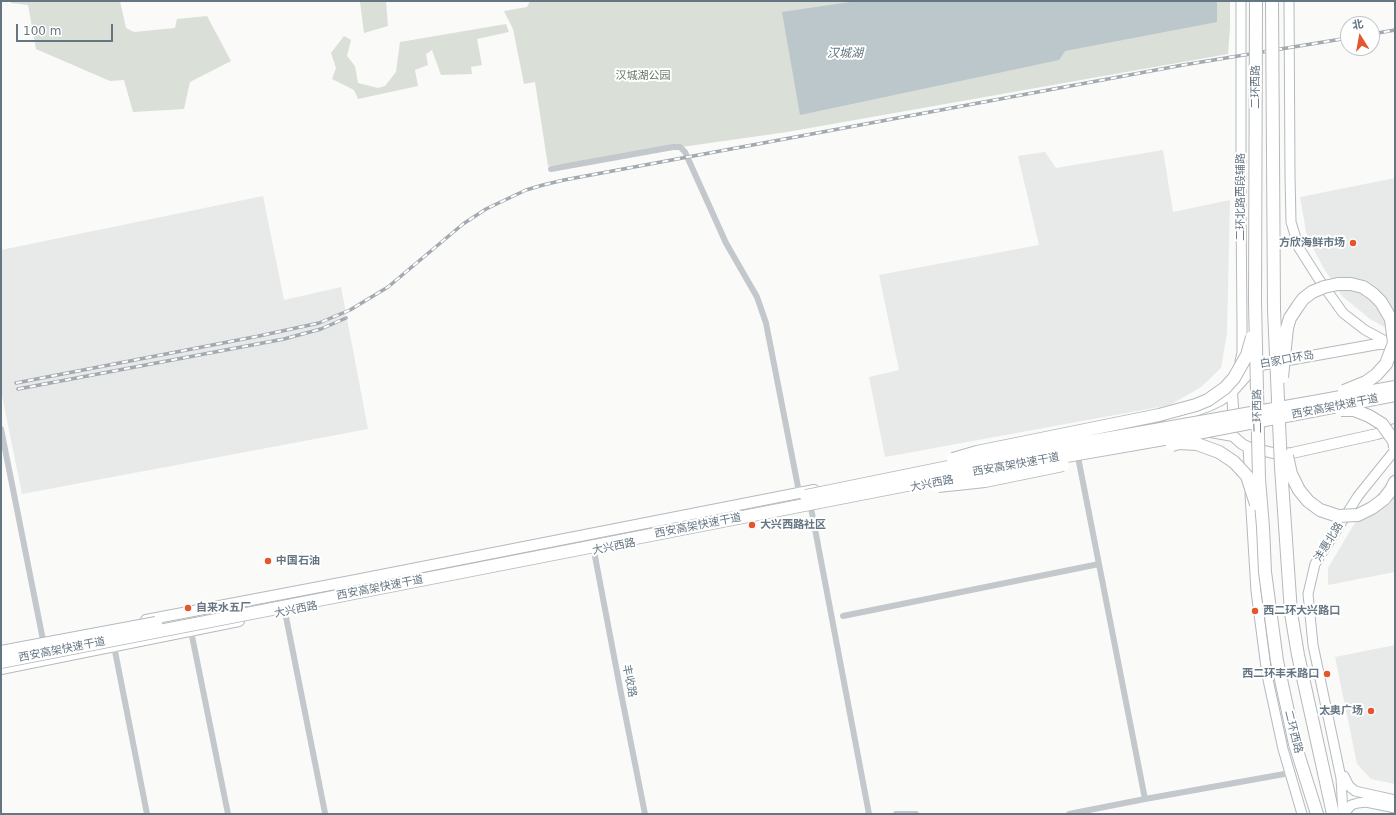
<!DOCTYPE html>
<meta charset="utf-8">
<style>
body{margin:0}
#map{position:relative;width:1396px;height:815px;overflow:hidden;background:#fafaf8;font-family:"DejaVu Sans","Noto Sans SC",sans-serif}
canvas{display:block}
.frame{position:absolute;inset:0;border:2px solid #657683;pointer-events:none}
.north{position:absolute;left:1340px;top:16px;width:40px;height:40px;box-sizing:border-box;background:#fff;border:1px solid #c1c8cd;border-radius:50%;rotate:349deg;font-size:11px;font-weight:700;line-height:16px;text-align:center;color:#657683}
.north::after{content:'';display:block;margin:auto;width:14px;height:18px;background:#e4572e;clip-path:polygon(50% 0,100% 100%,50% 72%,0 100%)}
.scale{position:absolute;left:16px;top:24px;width:97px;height:18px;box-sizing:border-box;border:2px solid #657683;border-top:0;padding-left:5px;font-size:12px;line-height:14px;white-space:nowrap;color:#657683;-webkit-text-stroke:3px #fff;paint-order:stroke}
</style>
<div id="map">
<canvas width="1396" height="815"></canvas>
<div class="frame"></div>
<div class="north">北</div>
<div class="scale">100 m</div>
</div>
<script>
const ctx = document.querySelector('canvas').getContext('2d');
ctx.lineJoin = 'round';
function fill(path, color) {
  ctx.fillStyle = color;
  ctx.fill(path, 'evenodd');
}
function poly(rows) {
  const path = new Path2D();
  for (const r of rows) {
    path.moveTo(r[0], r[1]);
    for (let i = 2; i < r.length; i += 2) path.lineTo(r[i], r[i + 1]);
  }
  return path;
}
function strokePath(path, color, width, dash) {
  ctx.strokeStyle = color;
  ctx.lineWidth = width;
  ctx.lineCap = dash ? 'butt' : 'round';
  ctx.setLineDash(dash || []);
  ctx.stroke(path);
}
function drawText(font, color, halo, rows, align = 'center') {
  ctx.font = font + ' "DejaVu Sans","Noto Sans SC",sans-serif';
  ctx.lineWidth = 4;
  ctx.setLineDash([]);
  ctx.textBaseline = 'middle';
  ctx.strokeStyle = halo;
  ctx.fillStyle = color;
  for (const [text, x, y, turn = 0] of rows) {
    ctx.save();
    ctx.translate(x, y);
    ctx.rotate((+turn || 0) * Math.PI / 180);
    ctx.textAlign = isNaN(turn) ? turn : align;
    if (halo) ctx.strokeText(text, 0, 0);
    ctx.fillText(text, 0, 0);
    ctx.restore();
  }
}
fill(poly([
 [1163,150,1173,212,1230,200,1227,333,1221,368,1201,387,1170,405,885,457,869,377,899,370,879,275,1039,245,1018,156,1045,152,1056,168],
 [1395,178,1395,333,1370,319,1342,296,1323,267,1307,237,1300,197],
 [263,196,284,300,341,287,368,429,22,494,1,391,1,250],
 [1395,472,1395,572,1328,585,1328,568,1353,526],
 [1395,645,1395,784,1371,779,1357,764,1335,657]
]), '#e8e9e9');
fill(poly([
 [11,1,120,1,126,28,134,32,175,28,177,19,207,16,231,61,190,82,184,109,133,112,124,80,110,81,36,49,28,5,11,3],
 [356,1,386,1,388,26,364,33,360,2],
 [530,1,1230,1,1230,27,1228,54,787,132,548,166,535,82,524,84,513,29,504,11,527,7],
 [506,24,509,32,477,39,482,65,471,67,472,74,441,75,432,50,426,54,428,65,415,70,418,86,358,99,354,90,332,79,336,68,331,53,344,36,351,40,347,56,355,66,358,83,378,88,385,86,396,72,400,42]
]), '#dadfd7');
fill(poly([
 [857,1,1217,1,1217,22,1065,51,1059,60,800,115,782,12]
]), '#bbc7cb');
const secondary = poly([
 [1289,1,1290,175,1291,222,1299,248,1320,281,1343,313,1365,330,1391,344],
 [1240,361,1242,353,1242,326,1241,204,1241,1],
 [1248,447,1250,481],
 [1250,494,1256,591,1267,675,1283,749,1302,814],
 [1344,776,1349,786,1355,791,1395,800],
 [1343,814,1341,778,1313,645,1308,594,1315,564,1358,496,1395,450],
 [1344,814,1351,805,1358,803,1366,802,1395,808]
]);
const primary = poly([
 [1232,392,1234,423],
 [1169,418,1187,414,1211,405,1221,400,1232,392,1255,366,1378,344,1391,344,1395,346],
 [1211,432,1233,436,1242,444,1248,447,1273,453,1283,454,1292,453,1377,434,1395,429],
 [146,620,356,580,814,490],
 [1,669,239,621]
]);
const highway = poly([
 [1384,499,1391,490,1395,482],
 [1295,744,1317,814],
 [1328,791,1333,814]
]);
strokePath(secondary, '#b3babf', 11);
strokePath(primary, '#b5babe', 12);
strokePath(highway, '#b4b9bd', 14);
strokePath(poly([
 [551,169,673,147,680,147,685,152,726,243,757,297,766,323,799,492],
 [1,429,43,640],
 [1078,457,1145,799,1290,773],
 [811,508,869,814],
 [594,551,620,688,645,814],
 [285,612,325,813],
 [843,616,1099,564],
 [191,631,228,814],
 [114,646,147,814],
 [896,814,916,814],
 [1069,814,1145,799]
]), '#c3c8cc', 6);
strokePath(secondary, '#fff', 9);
strokePath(primary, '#fff', 10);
strokePath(highway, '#fff', 12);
const rail = poly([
 [1372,34,1395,30],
 [16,383,259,336,319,323,350,310,388,287,463,224,486,209,526,190,543,185,564,180,1183,65,1348,38],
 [18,389,284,339,321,329,346,318]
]);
strokePath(rail, '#a2aab0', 3.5);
strokePath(rail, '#fff', 2, [6]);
const highwayBridge = poly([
 [1256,1,1255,302,1259,479,1263,527,1265,572,1277,661,1295,744],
 [1272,1,1274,310,1281,467,1291,613,1298,655,1328,791],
 [1282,377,1287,328,1290,318,1298,306,1303,299,1312,292,1324,287,1338,284,1351,284,1363,287,1373,294,1381,302,1391,319,1394,343,1386,364,1376,375,1366,382,1344,391],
 [1341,410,1354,410,1369,416,1382,424,1394,441,1395,447],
 [1172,445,1179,443,1197,444,1219,452,1234,462,1247,476,1256,504],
 [1287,456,1291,474,1299,490,1308,501,1320,510,1338,516,1358,515,1372,508,1384,499],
 [953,459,977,452,1159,415,1196,405,1208,400,1225,388,1234,378,1247,355,1252,337],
 [938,486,985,481,1063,465],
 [806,496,963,464,1319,401,1395,387],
 [1,652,156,623],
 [1,662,963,474,1187,435,1395,395]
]);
strokePath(highwayBridge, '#b4b9bd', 14, []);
strokePath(highwayBridge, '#fff', 12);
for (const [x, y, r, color] of [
 [1353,243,4,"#e4572e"],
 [752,525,4,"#e4572e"],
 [268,561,4,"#e4572e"],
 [188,608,4,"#e4572e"],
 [1255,611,4,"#e4572e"],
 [1327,674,4,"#e4572e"],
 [1371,711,4,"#e4572e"]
]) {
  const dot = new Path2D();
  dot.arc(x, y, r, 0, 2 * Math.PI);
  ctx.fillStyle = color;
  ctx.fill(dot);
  strokePath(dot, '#fff', 1.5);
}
drawText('11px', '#687a64', '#fff', [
 ["汉城湖公园",643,76]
]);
drawText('11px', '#657683', '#fff', [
 ["二环西路",1256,87,-90],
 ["二环北路西段辅路",1241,197,-90],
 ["白家口环岛",1287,360,-10],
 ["西安高架快速干道",1335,407,-11],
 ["二环西路",1258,411,-91],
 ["西安高架快速干道",1016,465,-10],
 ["大兴西路",932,484,-11],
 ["西安高架快速干道",698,526,-11],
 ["沣惠北路",1329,542,-58],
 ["大兴西路",614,547,-11],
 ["西安高架快速干道",380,588,-11],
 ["大兴西路",296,610,-11],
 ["西安高架快速干道",62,650,-11],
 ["丰收路",629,681,79],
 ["二环西路",1293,732,76]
]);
drawText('bold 11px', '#657683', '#fff', [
 ["方欣海鲜市场",1345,243,"right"],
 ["大兴西路社区",760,525],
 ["中国石油",276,561],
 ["自来水五厂",196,608],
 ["西二环大兴路口",1263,611],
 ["西二环丰禾路口",1319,674,"right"],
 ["太奥广场",1363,711,"right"]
], 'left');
drawText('italic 12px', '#60757c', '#fff', [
 ["汉城湖",845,54]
]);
</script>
